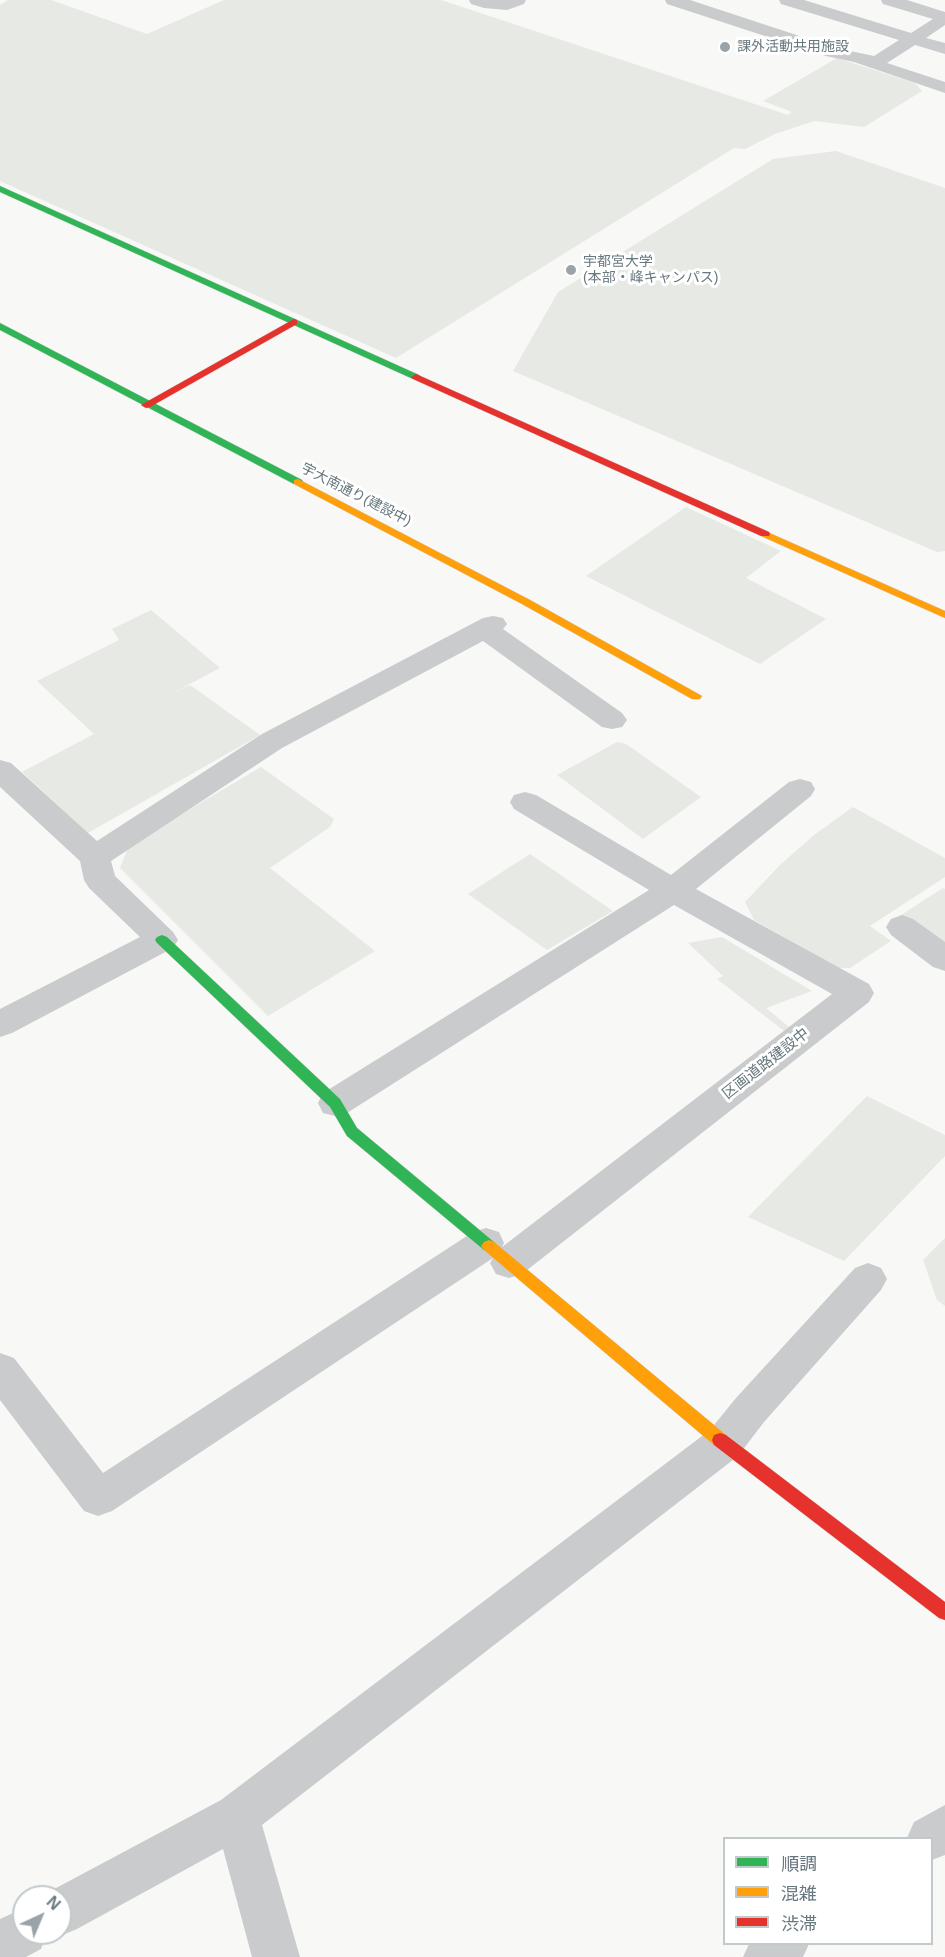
<!DOCTYPE html>
<meta charset="utf-8">
<style>
body{margin:0}
#map{position:relative;width:945px;height:1957px;overflow:hidden;background:#f8f8f7;font-family:Arial,"Noto Sans JP",sans-serif}
canvas{display:block}
.legend{position:absolute;left:723px;top:1837px;width:210px;height:108px;box-sizing:border-box;background:#fff;border:2px solid #c2c9cb;margin:0;padding:8px 10px;list-style:none;font-size:18px;color:#67777e}
.legend li{display:flex;align-items:center;gap:12px;height:30px}
.legend b{width:30px;border:2px solid #c2c9cb}
.north{position:absolute;left:12px;top:1885px;width:60px;height:60px;box-sizing:border-box;background:#fff;border:2px solid #c2c9cb;border-radius:50%;rotate:44deg;font-size:16px;font-weight:700;line-height:24px;text-align:center;color:#67777e}
.north::after{content:'';display:block;margin:auto;width:21px;height:27px;background:#9aa4a8;clip-path:polygon(50% 0,100% 100%,50% 72%,0 100%)}
</style>
<div id="map">
<canvas width="945" height="1957"></canvas>
<ul class="legend">
<li><b style="height:8px;background:#30b455"></b>順調</li>
<li><b style="height:8px;background:#ff9f0a"></b>混雑</li>
<li><b style="height:8px;background:#e5322d"></b>渋滞</li>
</ul>
<div class="north">N</div>
</div>
<script>
const ctx = document.querySelector('canvas').getContext('2d');
ctx.lineJoin = 'round';
function fill(path, color) {
  ctx.fillStyle = color;
  ctx.fill(path, 'evenodd');
}
function poly(rows) {
  const path = new Path2D();
  for (const r of rows) {
    path.moveTo(r[0], r[1]);
    for (let i = 2; i < r.length; i += 2) path.lineTo(r[i], r[i + 1]);
  }
  return path;
}
function strokePath(path, color, width, dash) {
  ctx.strokeStyle = color;
  ctx.lineWidth = width;
  ctx.lineCap = dash ? 'butt' : 'round';
  ctx.setLineDash(dash || []);
  ctx.stroke(path);
}
function drawText(font, color, halo, rows, align = 'center') {
  ctx.font = font + ' Arial,"Noto Sans JP",sans-serif';
  ctx.lineWidth = 6;
  ctx.setLineDash([]);
  ctx.textBaseline = 'middle';
  ctx.strokeStyle = halo;
  ctx.fillStyle = color;
  for (const [text, x, y, turn = 0] of rows) {
    ctx.save();
    ctx.translate(x, y);
    ctx.rotate((+turn || 0) * Math.PI / 180);
    ctx.textAlign = isNaN(turn) ? turn : align;
    if (halo) ctx.strokeText(text, 0, 0);
    ctx.fillText(text, 0, 0);
    ctx.restore();
  }
}
fill(poly([
 [8,0,51,0,147,34,224,0,441,0,788,115,792,112,763,101,837,58,915,83,922,91,864,127,814,121,775,134,745,149,734,148,396,358,0,181,0,5],
 [836,151,945,188,945,551,937,552,513,371,558,292,773,159],
 [686,507,781,551,746,578,826,619,760,664,586,576],
 [151,610,220,668,169,695,190,685,260,735,88,833,22,772,94,734,37,681,119,640,112,629],
 [617,742,626,744,701,797,643,839,557,775],
 [261,767,334,819,330,827,270,868,375,951,268,1016,120,868,129,845],
 [853,807,945,858,945,877,870,926,891,941,850,968,838,968,754,920,745,902,780,865,814,835],
 [530,854,613,911,547,950,468,894],
 [943,888,945,889,945,951,898,917],
 [722,937,812,991,766,1008,789,1027,784,1031,717,979,723,976,688,943],
 [867,1096,945,1135,945,1156,844,1261,748,1217],
 [945,1238,945,1306,937,1300,923,1260]
]), '#e7e9e5');
const fast = poly([
 [0,186,419,375,421,377,413,379,0,192,0,186],
 [0,323,302,480,303,482,302,484,294,484,0,330,0,323],
 [162,935,167,937,340,1099,357,1128,494,1242,497,1246,494,1250,489,1252,484,1250,347,1136,330,1107,157,943,155,940,157,937,162,935]
]);
const slow = poly([
 [298,479,530,600,702,696,700,699,692,699,522,604,294,484,294,480,298,479],
 [765,531,945,611,945,618,761,536,761,532,765,531],
 [489,1240,494,1242,726,1435,728,1440,726,1445,720,1447,714,1445,484,1250,481,1246,484,1242,489,1240]
]);
const jam = poly([
 [294,319,297,320,297,324,150,407,146,408,141,405,294,319],
 [416,374,769,532,770,534,769,536,761,536,413,379,411,377,416,374],
 [720,1433,726,1435,945,1602,945,1620,939,1618,714,1445,712,1440,714,1435,720,1433]
]);
strokePath(fast, '#d3d4d4', 1);
strokePath(slow, '#d3d4d4', 1);
strokePath(jam, '#d3d4d4', 1);
fill(poly([
 [469,0,526,0,524,4,507,10,484,8,471,4,469,0],
 [665,0,690,0,836,48,874,56,899,40,781,4,779,0,804,0,911,33,933,19,883,4,881,0,907,0,945,12,945,25,926,38,945,43,945,54,915,45,887,63,945,82,945,93,854,62,826,56,667,4,665,0]
]), '#c9cbcc');
fill(poly([
 [493,616,503,618,507,624,503,629,622,713,627,720,622,727,612,729,602,727,483,641,282,748,111,861,115,876,173,932,178,940,173,948,12,1033,0,1037,0,1009,140,937,89,888,84,880,80,861,0,787,0,760,11,763,97,841,262,734,483,618,493,616],
 [800,779,811,782,815,789,811,796,696,889,869,984,874,993,869,1002,522,1274,509,1278,496,1274,490,1263,493,1258,112,1511,98,1516,84,1511,0,1400,0,1353,14,1358,103,1473,473,1232,486,1228,499,1232,504,1243,502,1247,832,994,674,905,347,1113,335,1116,323,1113,318,1103,323,1093,649,890,514,809,510,802,514,795,525,792,536,795,671,875,789,782,800,779],
 [902,915,913,919,945,942,945,971,933,967,891,935,886,927,891,919,902,915],
 [868,1263,881,1268,887,1279,881,1290,764,1422,738,1456,262,1825,300,1957,252,1957,223,1849,77,1929,60,1936,54,1933,60,1933,60,1897,43,1895,221,1800,710,1430,736,1398,855,1268,868,1263],
 [945,1805,945,1855,932,1860,932,1838,907,1838,914,1822,945,1805],
 [24,1908,24,1933,47,1933,41,1949,26,1957,0,1957,0,1919,24,1908],
 [749,1944,809,1944,803,1957,743,1957,749,1944]
]), '#c9cbcc');
fill(fast, '#30b455');
fill(slow, '#ff9f0a');
fill(jam, '#e5322d');
for (const [x, y, r, color] of [
 [725,47,6,"#9aa4a8"],
 [571,270,6,"#9aa4a8"]
]) {
  const dot = new Path2D();
  dot.arc(x, y, r, 0, 2 * Math.PI);
  ctx.fillStyle = color;
  ctx.fill(dot);
  strokePath(dot, '#fff', 2);
}
drawText('14px', '#67777e', '#fff', [
 ["課外活動共用施設",737,47],
 ["宇都宮大学",583,262],
 ["(本部・峰キャンパス)",583,278]
], 'left');
drawText('14px', '#67777e', '#fff', [
 ["宇大南通り(建設中)",356,495,27]
]);
drawText('15px', '#67777e', '#fff', [
 ["区画道路建設中",766,1064,-38]
]);
</script>
